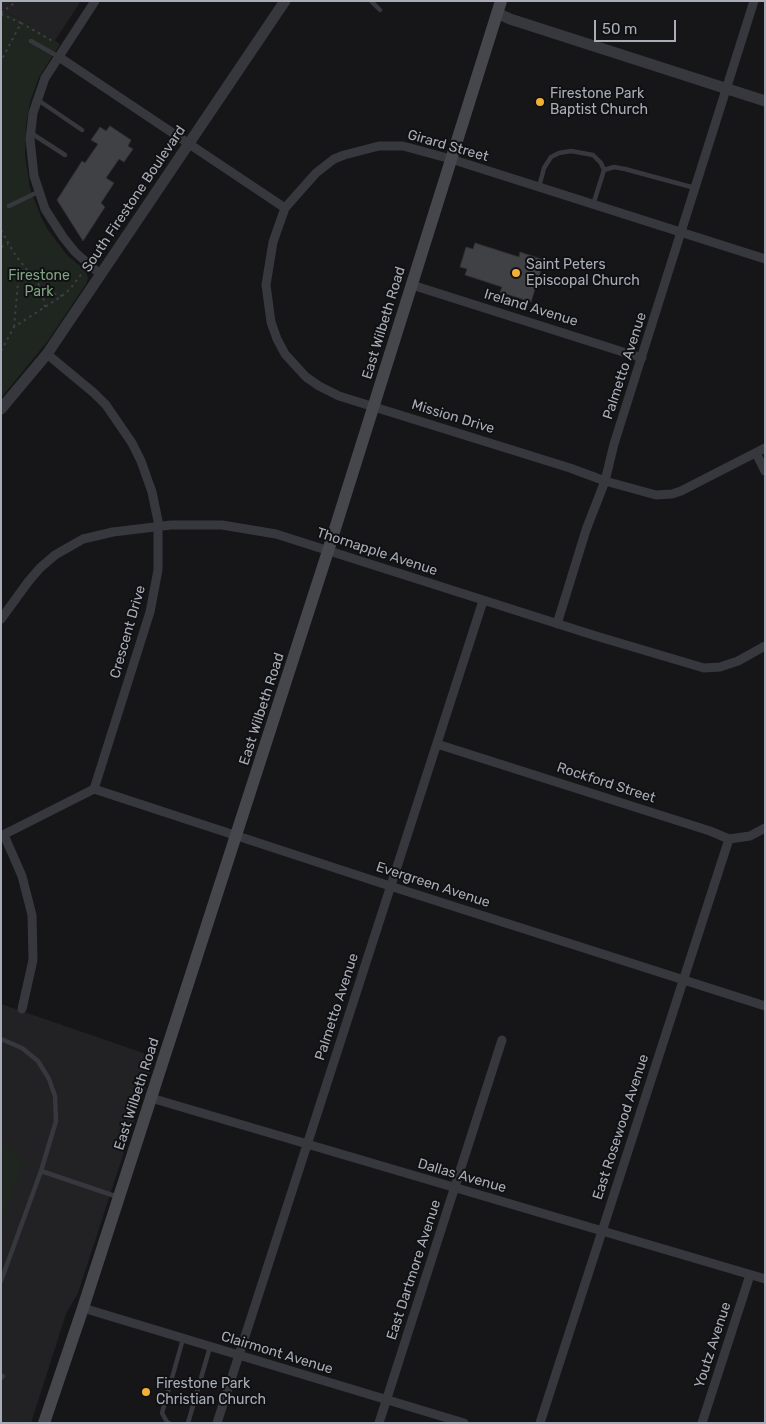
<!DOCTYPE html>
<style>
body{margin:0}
#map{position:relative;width:766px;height:1424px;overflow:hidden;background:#161618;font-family:Rubik,sans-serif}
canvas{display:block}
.frame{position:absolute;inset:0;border:2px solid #a8adb8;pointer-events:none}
.scale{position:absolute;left:594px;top:20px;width:82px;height:22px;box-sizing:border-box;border:2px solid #a8adb8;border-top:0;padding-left:6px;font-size:15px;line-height:18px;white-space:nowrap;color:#a8adb8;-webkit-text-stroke:4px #111113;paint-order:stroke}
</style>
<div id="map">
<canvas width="766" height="1424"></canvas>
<div class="frame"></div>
<div class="scale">50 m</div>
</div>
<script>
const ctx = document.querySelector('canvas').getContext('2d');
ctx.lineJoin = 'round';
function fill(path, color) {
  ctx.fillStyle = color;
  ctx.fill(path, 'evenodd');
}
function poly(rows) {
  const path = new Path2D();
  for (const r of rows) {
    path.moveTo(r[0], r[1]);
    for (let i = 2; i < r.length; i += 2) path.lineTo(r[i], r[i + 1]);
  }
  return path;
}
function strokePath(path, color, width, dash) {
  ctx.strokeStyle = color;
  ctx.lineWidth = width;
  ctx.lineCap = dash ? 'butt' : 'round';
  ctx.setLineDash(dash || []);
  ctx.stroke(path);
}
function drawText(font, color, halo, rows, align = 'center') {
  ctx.font = font + ' Rubik,sans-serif';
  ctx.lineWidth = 4;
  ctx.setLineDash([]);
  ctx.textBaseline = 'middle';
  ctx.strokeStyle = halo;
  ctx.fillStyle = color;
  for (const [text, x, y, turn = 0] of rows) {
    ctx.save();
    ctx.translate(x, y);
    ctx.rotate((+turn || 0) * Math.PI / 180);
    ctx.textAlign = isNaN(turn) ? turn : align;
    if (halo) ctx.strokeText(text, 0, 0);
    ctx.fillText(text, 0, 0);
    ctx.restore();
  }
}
fill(poly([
 [1,1,81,1,54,42,18,18,1,11],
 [1,1004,155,1057,78,1293,66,1314,31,1423,1,1423]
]), '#222225');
fill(poly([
 [1,11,18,18,60,44,39,77,30,102,26,125,25,156,30,188,41,217,48,230,67,255,86,271,88,278,86,284,47,342,1,398],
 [1,1144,13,1149,23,1165,1,1220]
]), '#1e261f');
const building = poly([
 [110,126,131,140,128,146,133,149,124,162,119,159,106,178,114,183,101,203,105,207,83,241,57,200,82,161,85,163,98,144,91,140,100,127,106,131,110,126],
 [475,243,519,257,520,252,544,260,531,302,500,292,502,287,465,275,467,269,460,267,466,247,473,249,475,243]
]);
fill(building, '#404145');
strokePath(building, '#303034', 1);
strokePath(poly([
 [1,13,17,1],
 [1,14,21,23,1,61],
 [21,23,54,42],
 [1,230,14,253,37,283,48,292,62,296],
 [1,247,8,244],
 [39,286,42,292,45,307],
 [14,327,18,283,26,273],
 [1,351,14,327,62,296,70,289,83,272]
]), '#3d3f44', 2, [2.5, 4]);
strokePath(poly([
 [371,1,380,10],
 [31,41,59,57],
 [38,100,82,130],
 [31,133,65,155],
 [604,170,614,167,625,169,695,188],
 [539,187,544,168,551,157,559,153,571,151,593,155,601,163,604,170,593,205],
 [9,206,38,192],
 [1,1039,22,1048,38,1061,49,1079,55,1096,56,1121,41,1171,118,1197],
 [1,1281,41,1171],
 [1,1378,3,1376],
 [169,1423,167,1422,162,1413,183,1339],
 [188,1423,210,1347]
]), '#37383d', 4.5);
strokePath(poly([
 [95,1,45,78,33,113,30,139,34,176,45,209,63,237,75,252,101,275],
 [59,57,285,208],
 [765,259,451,159,403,146,379,146,344,155,334,159,316,173,285,208,273,242,266,285,271,322,277,339,285,354,306,377,319,386,339,396,570,468,605,481,656,495,672,494,681,491,765,448],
 [412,285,642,358],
 [756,453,765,471],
 [1,619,28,582,40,568,55,555,83,539,113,532,171,525,222,525,276,534,596,636,704,668,720,667,738,661,765,646],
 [557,624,586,530,605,481,614,444,754,1],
 [437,744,710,831,729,839,750,836,765,828],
 [94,789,390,886,765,1006],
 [4,835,22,876,32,915,33,960,22,1009],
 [1,836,94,789,150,612,158,570,158,521,152,492,141,461,132,443,106,405,94,393,47,354],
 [151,1098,765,1279],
 [83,1308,464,1423],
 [217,1423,483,601],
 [379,1423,502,1040],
 [540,1423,729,839],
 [702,1423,750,1275]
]), '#37383d', 9);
strokePath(poly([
 [497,13,510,19,765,101],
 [1,409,47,354,285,1]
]), '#37383d', 11);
strokePath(poly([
 [44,1423,83,1308,328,551,501,1]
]), '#45474d', 12);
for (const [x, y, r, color] of [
 [540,102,5,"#f2b134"],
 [516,273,5,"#f2b134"],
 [146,1392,5,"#f2b134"]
]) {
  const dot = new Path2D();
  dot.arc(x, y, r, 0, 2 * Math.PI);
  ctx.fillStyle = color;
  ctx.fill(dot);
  strokePath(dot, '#111113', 2);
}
drawText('14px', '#a8adb8', '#111113', [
 ["Firestone Park",550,94],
 ["Baptist Church",550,110],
 ["Saint Peters",526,265],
 ["Episcopal Church",526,281],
 ["Firestone Park",156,1384],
 ["Christian Church",156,1400]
], 'left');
drawText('14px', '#a8adb8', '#111113', [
 ["Girard Street",448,146,16],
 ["South Firestone Boulevard",134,199,-56],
 ["Ireland Avenue",531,308,17],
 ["East Wilbeth Road",384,323,-73],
 ["Palmetto Avenue",625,366,-72],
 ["Mission Drive",453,417,17],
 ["Thornapple Avenue",377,552,18],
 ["Crescent Drive",128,632,-74],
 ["East Wilbeth Road",262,709,-72],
 ["Rockford Street",606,783,18],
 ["Evergreen Avenue",433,885,18],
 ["Palmetto Avenue",337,1007,-72],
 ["East Wilbeth Road",137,1094,-72],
 ["East Rosewood Avenue",621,1127,-72],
 ["Dallas Avenue",462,1176,16],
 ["East Dartmore Avenue",414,1270,-72],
 ["Youtz Avenue",713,1345,-72],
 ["Clairmont Avenue",277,1353,17]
]);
drawText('14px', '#7fa381', '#111113', [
 ["Firestone",39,276],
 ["Park",39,292]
]);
</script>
